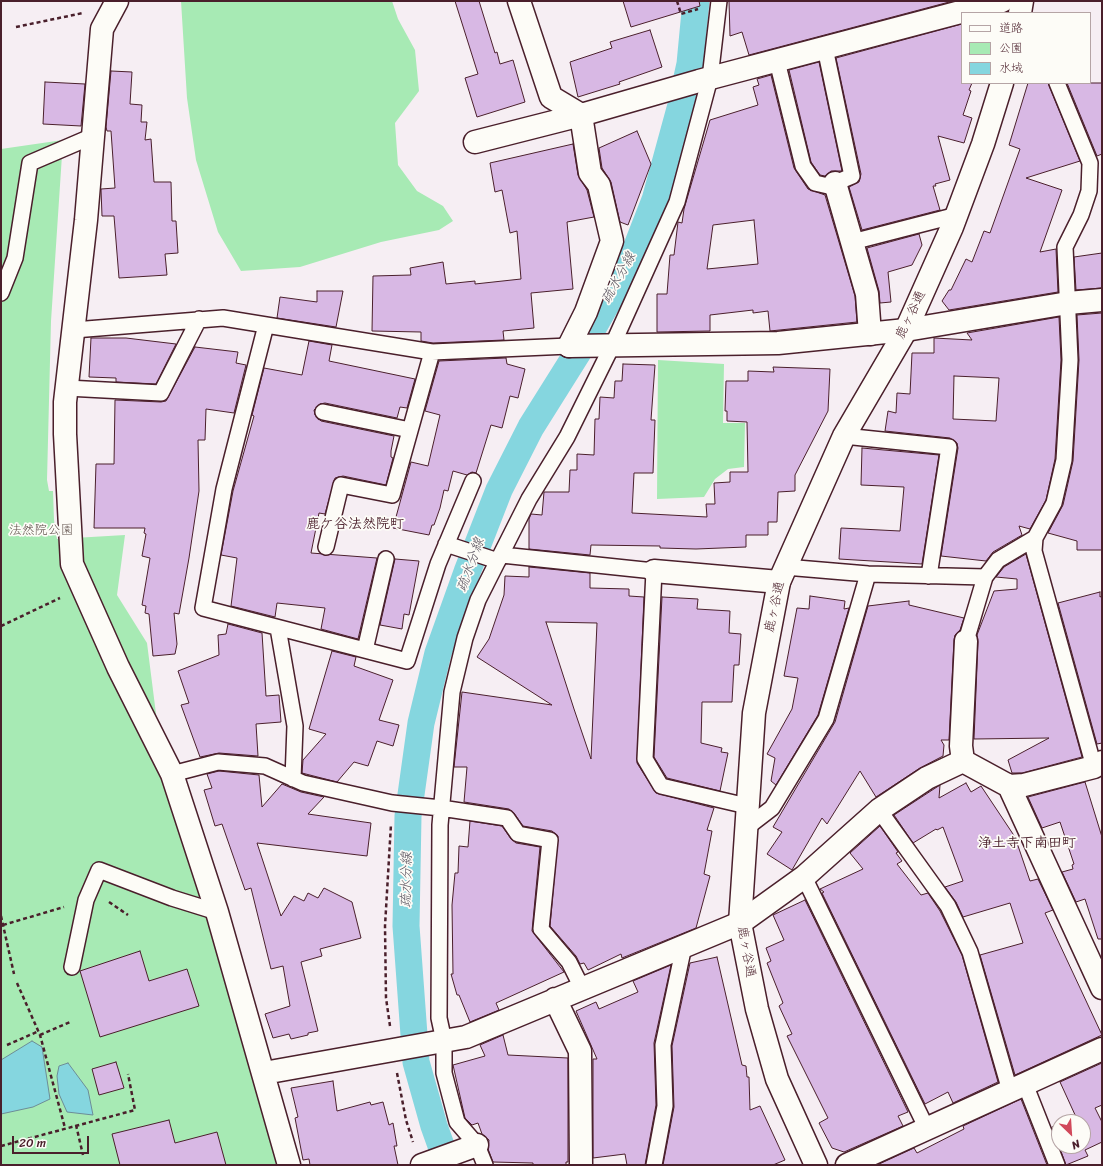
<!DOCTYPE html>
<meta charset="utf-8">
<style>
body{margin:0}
#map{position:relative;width:1103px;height:1166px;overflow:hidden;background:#f6eef3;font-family:Sriracha,"Klee One",sans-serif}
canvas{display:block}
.frame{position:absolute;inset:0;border:2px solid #4a1f2b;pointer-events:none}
.legend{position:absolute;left:961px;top:12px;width:130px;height:72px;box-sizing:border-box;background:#fdfcf7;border:1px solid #b5a4a5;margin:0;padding:5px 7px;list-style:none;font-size:12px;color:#4a1f2b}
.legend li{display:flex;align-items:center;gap:8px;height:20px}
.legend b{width:20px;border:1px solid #b5a4a5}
.north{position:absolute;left:1051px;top:1114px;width:40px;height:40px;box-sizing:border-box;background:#fdfcf7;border:1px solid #b5a4a5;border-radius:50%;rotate:155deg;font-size:11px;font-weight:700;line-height:16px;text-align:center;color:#4a1f2b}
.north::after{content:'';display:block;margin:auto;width:14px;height:18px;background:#d1495b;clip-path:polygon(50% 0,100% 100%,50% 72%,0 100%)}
.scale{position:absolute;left:12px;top:1136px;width:77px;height:18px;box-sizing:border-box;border:2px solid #4a1f2b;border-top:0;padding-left:5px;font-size:12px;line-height:14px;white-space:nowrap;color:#4a1f2b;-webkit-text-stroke:3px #fdfcf7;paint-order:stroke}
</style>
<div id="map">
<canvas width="1103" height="1166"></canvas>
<div class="frame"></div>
<ul class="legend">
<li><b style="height:5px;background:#fdfcf7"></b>道路</li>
<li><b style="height:11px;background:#a7eab4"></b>公園</li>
<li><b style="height:11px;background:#85d6df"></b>水域</li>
</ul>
<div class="north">N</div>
<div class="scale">20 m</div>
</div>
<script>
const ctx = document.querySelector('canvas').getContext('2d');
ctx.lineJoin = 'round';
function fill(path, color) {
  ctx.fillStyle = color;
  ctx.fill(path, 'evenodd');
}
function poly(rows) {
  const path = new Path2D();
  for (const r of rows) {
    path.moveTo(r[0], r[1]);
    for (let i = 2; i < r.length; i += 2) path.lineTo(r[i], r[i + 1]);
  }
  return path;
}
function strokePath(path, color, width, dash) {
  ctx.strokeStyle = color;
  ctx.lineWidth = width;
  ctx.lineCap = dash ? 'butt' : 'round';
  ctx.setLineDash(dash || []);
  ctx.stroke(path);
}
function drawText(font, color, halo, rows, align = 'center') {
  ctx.font = font + ' Sriracha,"Klee One",sans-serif';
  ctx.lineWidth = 3.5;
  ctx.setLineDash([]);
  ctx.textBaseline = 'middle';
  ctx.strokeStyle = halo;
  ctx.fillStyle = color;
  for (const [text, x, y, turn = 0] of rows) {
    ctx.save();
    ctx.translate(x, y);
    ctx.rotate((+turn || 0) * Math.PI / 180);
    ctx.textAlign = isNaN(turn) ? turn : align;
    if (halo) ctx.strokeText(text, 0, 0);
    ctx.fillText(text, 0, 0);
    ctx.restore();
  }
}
fill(poly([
 [181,1,392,1,398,19,415,50,419,91,395,123,398,165,417,191,443,206,453,221,439,230,381,242,300,267,241,271,218,232,196,160,187,98],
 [63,140,51,321,47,480,49,491,53,491,54,520,57,539,125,535,117,595,147,643,163,769,286,1165,1,1165,1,149],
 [658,360,724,364,723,423,745,423,744,467,728,469,715,479,704,497,657,499]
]), '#a7eab4');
const water = poly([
 [32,1041,42,1047,50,1099,33,1107,1,1114,1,1060,32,1041],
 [68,1063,88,1090,93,1115,67,1112,59,1094,57,1076,59,1066,68,1063]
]);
fill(water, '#85d6df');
strokePath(water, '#6d8d97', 1);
strokePath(poly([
 [448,1165,434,1126,416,1062,406,926,408,816,421,723,438,653,467,572,499,490,531,427,590,333,632,259,655,200,681,105,690,64,696,1]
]), '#85d6df', 27);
const building = poly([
 [455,1,479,1,495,53,497,52,500,64,513,60,525,102,477,117,465,78,478,74,455,1],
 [623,1,699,1,700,6,631,27,623,1],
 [729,1,953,1,749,55,742,32,730,36,729,1],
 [962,24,962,83,972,83,969,90,971,91,963,115,972,118,964,143,938,136,950,180,935,184,936,186,933,186,940,210,862,230,849,187,859,182,861,174,836,58,962,24],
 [650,30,662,67,619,82,620,84,578,97,570,62,612,48,610,42,650,30],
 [819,62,842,171,831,171,825,176,820,175,811,162,789,70,819,62],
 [111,71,132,72,130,104,142,105,141,122,147,122,145,140,151,139,154,182,171,182,172,221,176,221,178,253,165,254,167,275,119,278,114,216,102,216,101,189,115,188,111,131,107,131,106,127,111,71],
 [771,75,794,168,808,189,825,195,855,296,857,322,770,331,768,311,753,313,753,310,710,315,710,331,657,332,657,294,667,294,670,255,674,255,678,222,682,223,684,209,710,120,758,105,753,87,759,85,757,79,771,75],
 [754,220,758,264,707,269,713,225,754,220],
 [45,82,85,84,81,126,43,124,45,82],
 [1028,83,1048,83,1080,161,1026,178,1062,190,1040,252,1056,249,1058,292,949,310,942,301,949,290,951,290,966,259,972,262,984,231,990,233,1020,149,1009,145,1028,83],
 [1067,83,1102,83,1102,154,1097,156,1067,83],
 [637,131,651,164,628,225,620,222,611,182,602,168,599,148,637,131],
 [573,144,578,175,587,190,594,217,567,222,573,289,531,293,534,328,503,331,504,340,433,343,421,341,421,332,372,331,373,276,411,275,410,268,443,262,446,284,475,281,475,284,521,279,517,231,510,233,502,190,495,192,490,163,573,144],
 [919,234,922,245,912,265,888,272,891,302,880,303,879,291,867,248,919,234],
 [1102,253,1102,288,1076,290,1074,257,1102,253],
 [317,291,343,291,336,327,277,318,280,297,317,302,317,291],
 [1102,313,1102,550,1077,550,1077,541,1048,533,1063,505,1073,461,1079,360,1077,315,1102,313],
 [1059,317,1061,360,1055,459,1046,500,1030,529,1019,526,1022,535,993,552,986,561,941,556,958,448,957,443,950,438,885,431,888,411,896,413,897,393,910,394,912,353,934,353,934,338,972,340,967,333,1059,317],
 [954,376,999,378,996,421,953,419,954,376],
 [91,338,126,338,176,344,156,384,116,382,116,378,89,377,91,338],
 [309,341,332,345,329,361,415,379,407,408,400,407,397,418,325,403,320,404,314,410,315,415,321,421,394,436,391,451,391,457,393,458,386,485,343,476,335,478,325,514,319,513,311,553,377,558,358,639,321,629,325,608,277,603,275,617,231,606,237,558,221,555,233,491,254,416,252,415,264,368,302,375,309,341],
 [195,347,238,352,236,363,246,365,234,413,206,409,205,440,198,440,199,491,189,558,179,614,174,613,177,644,175,654,153,656,149,614,145,613,146,606,142,605,150,558,142,556,146,534,144,533,145,528,94,528,96,464,114,464,115,400,161,402,166,401,195,347],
 [506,358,507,364,525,369,518,398,510,396,502,428,491,425,476,473,472,472,467,475,453,471,448,491,444,490,440,508,434,525,432,525,429,535,393,528,411,462,428,466,440,415,425,411,439,361,506,358],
 [623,364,655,365,651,420,655,420,653,473,634,473,632,513,707,517,706,504,715,504,714,483,730,482,730,472,748,472,747,422,727,421,727,411,725,411,726,381,748,381,748,371,774,372,773,367,830,369,828,411,795,475,795,491,778,492,777,522,768,522,768,535,746,535,746,547,696,549,660,548,660,546,591,545,590,555,529,549,529,519,531,514,542,515,544,492,569,492,570,470,577,470,577,454,594,455,595,419,599,419,600,397,614,398,615,381,622,381,623,364],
 [862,448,939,455,922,564,839,559,841,528,900,531,904,487,861,485,862,448],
 [1026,554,1082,757,1022,773,1012,773,1008,760,1049,738,974,739,978,642,977,635,994,591,1017,589,1017,579,996,577,1004,567,1026,554],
 [395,559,419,561,409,615,404,614,402,629,380,625,395,559],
 [529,567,590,573,590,588,629,589,629,596,644,597,637,763,656,793,714,808,707,830,712,831,704,874,710,876,696,928,622,958,621,954,588,970,584,963,580,964,576,956,550,926,558,836,552,831,523,826,514,813,509,809,464,802,467,767,454,767,462,692,552,705,477,657,489,639,504,595,505,576,529,577,529,567],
 [546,622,597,623,591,759,574,709,546,622],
 [1100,592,1100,597,1102,596,1102,743,1097,744,1058,603,1100,592],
 [810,596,845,601,844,609,849,608,818,715,776,785,771,781,775,758,767,754,792,709,798,678,784,676,797,608,809,609,810,596],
 [662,597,698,599,697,609,730,611,729,633,741,634,739,665,734,665,732,702,702,702,701,743,722,748,721,752,728,753,720,791,667,778,654,757,662,597],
 [909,601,909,605,964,618,960,630,955,635,954,640,949,740,941,740,944,745,943,756,920,768,876,797,860,771,827,824,822,818,792,870,767,854,782,832,773,827,835,722,868,606,909,601],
 [228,624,262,633,266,696,279,695,281,722,256,724,258,756,219,753,200,757,181,705,189,703,178,671,219,655,218,635,226,634,228,624],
 [332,651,356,657,354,666,393,680,379,720,399,725,393,746,377,741,368,766,354,762,337,782,302,773,303,760,326,734,309,729,332,651],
 [219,771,259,775,262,807,282,784,301,792,324,797,308,814,371,823,367,856,257,843,281,916,294,896,304,901,308,893,318,898,324,888,352,902,361,938,320,949,322,956,301,962,318,1031,308,1033,308,1035,291,1039,289,1034,273,1038,265,1014,290,1006,283,966,271,969,251,888,245,890,222,824,215,826,204,790,212,788,207,774,219,771],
 [1085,782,1102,837,1102,939,1098,939,1085,899,1076,902,1062,872,1073,869,1072,865,1074,864,1060,822,1042,828,1028,797,1085,782],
 [966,783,971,792,981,786,1015,837,1030,881,1038,879,1053,910,1045,913,1102,1035,1015,1075,980,955,1023,943,1010,903,963,917,956,902,945,887,963,881,943,827,937,830,936,829,913,843,894,815,940,785,939,798,966,783],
 [470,821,502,826,511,839,516,843,540,847,532,931,564,972,496,1003,499,1010,470,1022,459,995,457,995,451,974,453,974,452,905,455,873,458,873,459,846,468,847,470,821],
 [880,826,898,852,896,853,902,861,897,864,921,895,928,893,940,911,962,955,998,1082,953,1103,948,1092,925,1104,822,893,824,892,820,889,863,869,850,853,880,826],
 [805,900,908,1112,898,1116,903,1126,844,1152,832,1148,819,1123,828,1118,787,1036,792,1034,779,1006,783,1003,767,963,771,961,766,948,784,940,773,915,805,900],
 [140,951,149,981,187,969,199,1006,100,1037,80,971,140,951],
 [717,957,742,1065,746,1066,747,1077,749,1077,750,1110,760,1106,785,1160,773,1165,663,1165,674,1107,672,1046,690,963,717,957],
 [671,965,654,1043,656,1105,645,1165,627,1165,625,1154,593,1158,593,1059,597,1059,576,1011,596,1002,599,1009,638,992,633,981,671,965],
 [503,1035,508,1055,568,1058,568,1162,566,1162,566,1165,533,1165,533,1163,493,1162,488,1149,489,1140,482,1134,478,1123,472,1125,465,1118,453,1065,485,1056,480,1045,503,1035],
 [116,1062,124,1088,99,1095,92,1069,116,1062],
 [1102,1063,1102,1105,1095,1108,1102,1122,1102,1142,1085,1150,1088,1156,1066,1165,1059,1146,1083,1146,1083,1122,1064,1122,1076,1117,1060,1082,1102,1063],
 [333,1081,337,1111,370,1102,371,1105,383,1102,389,1125,393,1123,397,1146,394,1146,398,1165,310,1165,309,1159,303,1160,295,1118,298,1117,291,1088,333,1081],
 [1021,1099,1047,1165,877,1165,914,1148,917,1153,964,1129,963,1126,1021,1099],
 [169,1120,175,1143,217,1132,226,1165,120,1165,112,1134,169,1120],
 [1059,1124,1059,1146,1052,1127,1059,1124]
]);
fill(building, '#d8b8e4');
strokePath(building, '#4a1f2b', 1);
const service = poly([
 [777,61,803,166,815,183,828,186,852,176,825,48],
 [852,242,957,215],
 [1,293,15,258,30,163,93,136],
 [266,325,224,489,203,608,407,661,438,564,473,481],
 [74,330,223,318,432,352,569,346],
 [67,388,161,393,199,319],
 [323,412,410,430],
 [844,436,949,447,929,576],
 [1035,538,1034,551,1094,767],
 [446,544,498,561],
 [326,547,341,485,392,495,432,352],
 [502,555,654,571,645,759,661,786,747,806],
 [785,567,868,574,985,577],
 [278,628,295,726,293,779],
 [966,641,985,577,998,560,1035,538,1054,503,1064,460,1070,360,1065,247,1081,215,1089,191,1090,163,1057,83],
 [365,650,386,559],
 [172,774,218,762,265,766,303,783,392,803,441,808,507,818,518,834,550,840,541,929,569,962,582,988],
 [879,810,948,906,970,952,1010,1091],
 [746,828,772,808,826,719,868,574],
 [804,877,927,1129],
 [72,967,86,900,99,870,172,898,217,912],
 [1025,1084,1057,1165],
 [485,1165,477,1145,457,1122,444,1073,444,1041,439,1018,440,825,452,692,465,638,478,600,529,499,567,437,613,344,677,202,710,78,719,1],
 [654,1165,665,1106,663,1045,684,946]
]);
const pedestrian = poly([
 [475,142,581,115,590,173,599,185,612,241,586,312,569,346],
 [835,183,867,294,870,334]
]);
const minor = poly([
 [117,1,102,29,86,220,65,402,65,434,72,564,118,667,172,774,217,912,289,1165],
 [519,1,551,97,581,115,699,81,1002,1],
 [569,346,778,343,906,330,1068,303,1102,300],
 [654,571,779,582],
 [963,761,961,746,966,641],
 [1009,786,1102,988],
 [555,999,580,1051,581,1165],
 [264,1073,466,1037,740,923,804,877,879,810,927,778,963,761,1009,786,1024,785,1094,767,1102,762],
 [422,1165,477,1145],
 [847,1165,1102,1049]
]);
const tertiary = poly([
 [1020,13,1022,1],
 [816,1165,777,1079,757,1009,740,923,754,713,779,582,844,436,906,330,952,227,983,144,1002,83]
]);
strokePath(service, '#4a1f2b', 18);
strokePath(pedestrian, '#4a1f2b', 25);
strokePath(minor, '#4a1f2b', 25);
strokePath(tertiary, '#4a1f2b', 25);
strokePath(poly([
 [677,1,681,14,698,9],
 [16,27,83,13],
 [1,626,60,598],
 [109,902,128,915],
 [1,916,14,974],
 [3,925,64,907],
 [17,983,40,1035,65,1128],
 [390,1026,386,998,385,926,391,824],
 [40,1035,70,1022],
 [7,1045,39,1031],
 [397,1073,406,1120,413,1142],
 [76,1125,83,1155],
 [1,1146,135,1110,128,1074]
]), '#4a1f2b', 2.5, [4, 3]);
strokePath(service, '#fdfcf7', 15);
strokePath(pedestrian, '#fdfcf7', 22);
strokePath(minor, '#fdfcf7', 22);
strokePath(tertiary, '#fdfcf7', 22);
drawText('13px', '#4a1f2b', '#fdfcf7', [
 ["鹿ヶ谷通",911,315,-64],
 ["鹿ヶ谷通",775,607,-78],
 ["鹿ヶ谷通",746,952,80]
]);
drawText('13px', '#61524d', '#fdfcf7', [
 ["法然院公園",41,531]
]);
drawText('italic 14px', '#5c5661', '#fdfcf7', [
 ["疏水分線",619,278,-61],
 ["疏水分線",471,565,-70],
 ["疏水分線",407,880,-89]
]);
drawText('bold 14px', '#4a1f2b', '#fdfcf7', [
 ["鹿ケ谷法然院町",355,524],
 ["浄土寺下南田町",1027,843]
]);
</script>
